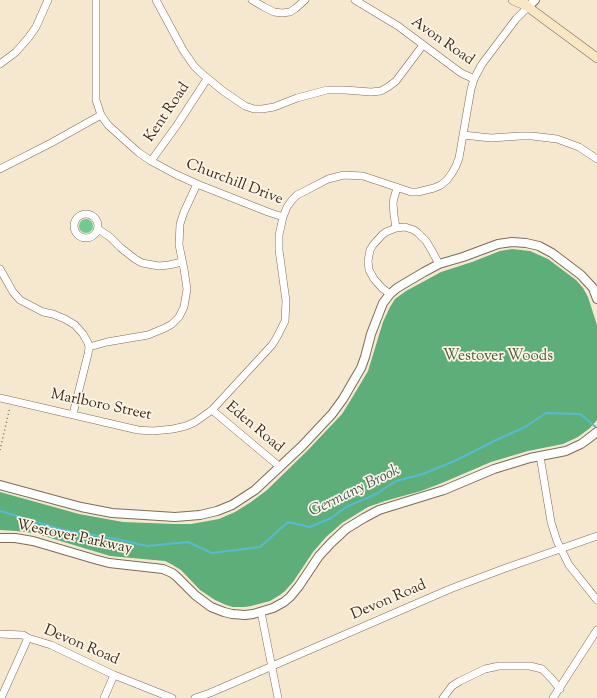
<!DOCTYPE html>
<style>
body{margin:0}
canvas{display:block;background:#f6e8cf}
</style>
<canvas width="597" height="698"></canvas>
<script>
const ctx = document.querySelector('canvas').getContext('2d');
ctx.lineJoin = 'round';
function fill(path, color) {
  ctx.fillStyle = color;
  ctx.fill(path, 'evenodd');
}
function poly(rows) {
  const path = new Path2D();
  for (const r of rows) {
    if (r.length === 3) {
      path.moveTo(r[0] + r[2], r[1]);
      path.arc(r[0], r[1], r[2], 0, 2 * Math.PI);
      continue;
    }
    path.moveTo(r[0], r[1]);
    for (let i = 2; i < r.length; i += 2) path.lineTo(r[i], r[i + 1]);
  }
  return path;
}
function strokePath(path, color, width, dash) {
  ctx.strokeStyle = color;
  ctx.lineWidth = width;
  ctx.lineCap = dash ? 'butt' : 'round';
  ctx.setLineDash(dash || []);
  ctx.stroke(path);
}
function drawText(font, color, halo, rows, align = 'center') {
  ctx.font = font + ' "Sorts Mill Goudy",serif';
  ctx.lineWidth = 3.5;
  ctx.setLineDash([]);
  ctx.textBaseline = 'middle';
  ctx.strokeStyle = halo;
  ctx.fillStyle = color;
  for (const [text, x, y, turn = 0] of rows) {
    ctx.save();
    ctx.translate(x, y);
    ctx.rotate((+turn || 0) * Math.PI / 180);
    ctx.textAlign = isNaN(turn) ? turn : align;
    if (halo) ctx.strokeText(text, 0, 0);
    ctx.fillText(text, 0, 0);
    ctx.restore();
  }
}
fill(poly([
 [86,226,7]
]), '#73ca90');
fill(poly([
 [512,249,530,251,548,259,576,280,583,288,588,297,597,325,597,420,590,428,578,437,563,444,528,451,491,462,442,483,421,491,385,501,368,507,342,523,326,537,313,552,293,582,285,591,280,595,270,601,251,606,245,607,233,607,226,605,215,600,200,590,181,570,171,564,165,561,110,556,34,533,16,531,0,530,0,492,79,514,123,522,175,524,191,524,219,519,235,512,251,502,267,490,307,451,342,414,352,398,368,371,383,322,390,307,395,299,406,291,441,272,472,262,500,251]
]), '#5eae7a');
strokePath(poly([
 [0,511,64,530,117,539,147,546,188,542,212,553,260,547,288,522,310,527,331,518,346,507,376,494,396,481,423,474,459,459,494,441,525,427,546,413,580,414,597,428]
]), '#55bad3', 2);
const minor = poly([
 [96,0,96,100,101,115,108,125,138,152,151,161,175,174,197,184,268,212,283,217],
 [156,0,183,50,194,66,200,72,223,91,245,106,254,109,262,109,274,107,297,98,327,90,345,90,371,92,381,91,388,87,396,81,423,45],
 [252,0,264,7,274,12,282,13,290,12,296,8,305,0],
 [355,0,398,26,461,73,474,79],
 [0,64,16,52,29,37,36,27,48,0],
 [463,135,491,138,520,136,532,136,557,139,579,147,597,159],
 [151,161,177,125,207,79],
 [0,169,51,143,101,115],
 [86,226,12],
 [396,228,394,215,393,203,394,198,397,188],
 [98,229,110,237,121,248,135,259,142,263,159,266,169,265,182,262],
 [0,269,13,292,20,300,43,312,53,314,65,319,75,325,83,334,88,343,89,347,88,354,73,414],
 [390,294,382,288,374,279,369,270,368,261,370,250,373,245,382,235,386,232,396,228,405,227,414,230,418,233,426,241,432,251,439,264],
 [89,347,107,342,148,335,165,328,172,324,179,317,184,307,187,289,184,269,179,245,180,224,184,212,197,184],
 [0,398,138,430,153,431,173,429,186,426,195,422,212,410,272,345,277,337,285,321,286,301,279,250,279,235,283,217,287,207,292,200,297,195,305,191,328,179,344,175,363,176,411,192,418,192,434,188,441,185,447,180,452,173,456,166,459,158,471,89,474,79,482,64,516,19,528,7],
 [212,410,280,467],
 [540,456,551,522,557,541,569,565,597,600],
 [261,612,278,698],
 [0,634,23,635,28,638,51,645,114,675,172,698],
 [1,698,28,638],
 [104,698,114,675],
 [195,698,210,693,450,589,503,569,597,536],
 [443,698,452,686,460,681,485,669,499,666,530,666,542,669,551,678,560,689],
 [553,698,597,630]
]);
const tertiary = poly([
 [528,7,535,0],
 [0,485,81,507,112,513,144,515,175,517,200,515,217,511,232,505,255,490,302,446,332,414,343,399,361,368,365,357,371,334,383,303,390,294,397,288,424,272,439,264,463,257,498,244,512,242,526,243,539,246,552,253,581,275,593,288,597,299],
 [0,538,15,538,33,541,94,559,109,563,163,569,172,573,176,576,195,595,211,607,224,612,232,614,245,615,253,614,273,608,284,602,290,597,299,586,319,556,331,543,346,529,364,518,379,510,444,490,494,469,530,458,566,451,581,444,588,439,597,432]
]);
const secondary = poly([
 [513,0,527,6],
 [522,0,528,7,597,58]
]);
strokePath(minor, '#7c6c5c', 8);
strokePath(tertiary, '#7c6c5c', 10);
strokePath(secondary, '#7c6c5c', 10);
strokePath(poly([
 [0,450,10,407]
]), '#7c6c5c', 1.5, [1, 3]);
strokePath(minor, '#fff', 7);
strokePath(tertiary, '#fff', 8);
strokePath(secondary, '#f9e7c3', 9);
drawText('15px', '#3b2a1e', '#fcf5e5', [
 ["Avon Road",442,42,35],
 ["Kent Road",168,113,-56],
 ["Churchill Drive",234,183,21],
 ["Marlboro Street",101,406,12],
 ["Eden Road",254,428,40],
 ["Westover Parkway",74,538,12],
 ["Devon Road",389,601,-23],
 ["Devon Road",81,646,23]
]);
drawText('15px', '#4c5a40', '#fcf5e5', [
 ["Westover Woods",498,357]
]);
drawText('italic 16px', '#445c5d', '#fcf5e5', [
 ["Germany Brook",355,492,-26]
]);
</script>
